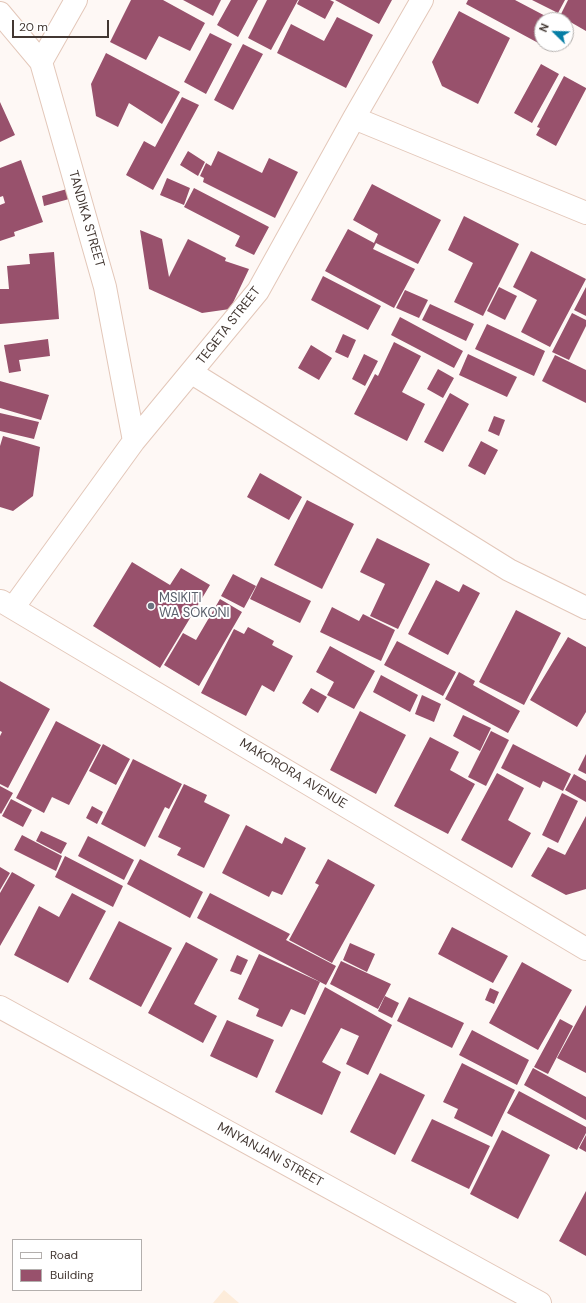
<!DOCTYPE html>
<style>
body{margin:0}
#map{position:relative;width:586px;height:1303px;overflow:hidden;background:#fef8f5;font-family:"DM Sans",sans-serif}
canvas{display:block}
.legend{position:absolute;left:12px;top:1239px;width:130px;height:52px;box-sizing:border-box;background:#fff;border:1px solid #b3afad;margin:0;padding:5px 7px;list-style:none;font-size:12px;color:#423732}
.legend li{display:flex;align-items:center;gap:8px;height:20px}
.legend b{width:20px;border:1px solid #b3afad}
.north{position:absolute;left:534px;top:12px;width:40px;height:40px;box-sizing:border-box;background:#fff;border:1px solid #b3afad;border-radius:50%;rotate:293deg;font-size:11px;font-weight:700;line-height:16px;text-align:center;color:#423732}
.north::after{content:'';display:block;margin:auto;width:14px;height:18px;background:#067ea5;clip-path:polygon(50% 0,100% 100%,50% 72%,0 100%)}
.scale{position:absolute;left:12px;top:20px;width:97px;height:18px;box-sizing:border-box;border:2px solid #423732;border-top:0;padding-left:5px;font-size:12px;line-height:14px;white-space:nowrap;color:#423732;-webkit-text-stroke:3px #fff;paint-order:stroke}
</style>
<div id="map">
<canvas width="586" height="1303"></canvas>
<ul class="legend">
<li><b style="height:5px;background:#fff"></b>Road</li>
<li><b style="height:11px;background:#98516c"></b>Building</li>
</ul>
<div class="north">N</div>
<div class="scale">20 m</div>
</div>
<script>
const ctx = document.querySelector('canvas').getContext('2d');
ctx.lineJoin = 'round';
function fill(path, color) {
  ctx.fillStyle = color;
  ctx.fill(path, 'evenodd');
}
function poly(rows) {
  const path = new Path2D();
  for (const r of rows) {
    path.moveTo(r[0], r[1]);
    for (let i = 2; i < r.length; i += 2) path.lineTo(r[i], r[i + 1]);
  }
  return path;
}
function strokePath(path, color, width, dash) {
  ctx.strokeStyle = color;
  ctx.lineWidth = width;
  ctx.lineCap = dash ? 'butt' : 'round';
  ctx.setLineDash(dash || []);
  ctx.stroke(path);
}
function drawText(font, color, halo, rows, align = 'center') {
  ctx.font = font + ' "DM Sans",sans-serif';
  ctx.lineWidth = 4;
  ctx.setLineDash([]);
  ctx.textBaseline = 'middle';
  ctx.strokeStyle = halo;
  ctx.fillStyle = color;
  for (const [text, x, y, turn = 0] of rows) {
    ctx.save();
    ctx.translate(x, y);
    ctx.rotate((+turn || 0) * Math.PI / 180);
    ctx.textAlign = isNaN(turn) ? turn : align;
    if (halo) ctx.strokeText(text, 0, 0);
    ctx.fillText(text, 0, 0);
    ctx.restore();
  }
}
fill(poly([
 [224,1290,239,1303,213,1303]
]), '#fdecda');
fill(poly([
 [131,0,163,0,205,23,190,51,159,36,146,60,110,42],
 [183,0,221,0,213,16],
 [231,0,258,0,238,37,217,25],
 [267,0,298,0,271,50,248,38],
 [299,0,330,0,334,2,325,19,297,4],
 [335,0,392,0,379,24],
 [468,0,515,0,553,20,542,20,542,45,466,4],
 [532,0,565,0,558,13],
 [568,0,586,0,586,31,560,16],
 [459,11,510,38,478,104,442,86,432,62],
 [337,17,373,35,346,88,277,53,291,24,324,41],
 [210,33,232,44,206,94,184,82],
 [243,44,263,54,233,110,214,100],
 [106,53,180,92,162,124,129,103,118,127,96,116,91,84],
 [541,64,559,74,532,123,514,113],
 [564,76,586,88,586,89,556,146,536,135,540,128,537,127],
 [182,97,199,105,153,190,126,175,144,141,155,147],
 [0,102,15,135,0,142],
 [188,151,205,162,198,176,180,165],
 [218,151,262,173,269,158,298,172,275,218,203,182,204,178,200,176,206,163,211,166],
 [21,160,43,222,14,232,15,236,0,241,0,205,5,203,3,196,0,197,0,168],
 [167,178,190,188,184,205,160,195],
 [372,184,441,220,418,264,376,243,373,249,415,269,394,308,325,271,348,229,374,243,378,234,353,220],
 [194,188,269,227,254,255,235,246,240,236,184,207],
 [67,189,69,199,44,206,42,196],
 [464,216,519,244,483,316,454,302,473,263,448,250],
 [140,230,162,239,169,277,188,239,226,258,225,261,249,269,230,309,202,313,149,289],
 [531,251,586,279,550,347,521,332,537,300,513,287],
 [54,252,59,319,0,324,0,289,9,289,7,266,30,264,29,254],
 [323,276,381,306,368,330,311,300],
 [499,287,517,296,505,320,487,311],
 [586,287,586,316,574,310],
 [405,290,428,300,419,318,396,308],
 [430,304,474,324,466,341,422,320],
 [572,313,586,320,586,326,569,360,552,352],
 [400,317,463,351,454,368,391,335],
 [487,324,545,351,534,376,475,349],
 [343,334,356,340,348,358,335,352],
 [48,339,50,356,19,360,21,371,9,373,4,345],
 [394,342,421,356,402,392,425,404,407,441,354,414,375,374,378,376],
 [311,345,332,358,319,380,298,368],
 [364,354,378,361,365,386,352,379],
 [468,354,517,377,507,397,459,375],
 [555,355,586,370,586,403,542,381],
 [438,369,454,378,443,398,427,389],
 [0,381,49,395,41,420,0,408],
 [450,393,469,404,443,452,424,442],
 [0,413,39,422,34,439,0,431],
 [494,416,505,420,499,436,488,431],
 [3,436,40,447,33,496,13,511,0,507,0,446],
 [481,441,498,450,485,475,468,466],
 [260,473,302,497,289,520,247,497],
 [307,500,354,524,322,589,274,565],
 [377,538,430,564,398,629,370,616,385,584,360,572],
 [132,562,170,585,181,568,210,585,160,668,93,626],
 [233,574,256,586,244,608,221,596],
 [261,577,311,601,300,623,250,599],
 [436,580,459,592,463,584,480,593,448,655,408,634],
 [220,599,242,612,199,686,164,665,183,633,196,640],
 [332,607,359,621,363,614,395,630,381,661,320,632],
 [516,610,561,633,524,705,479,682],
 [248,627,274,641,272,645,293,656,274,692,262,685,246,716,201,693,234,629,244,634],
 [568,637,586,647,586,712,577,727,530,700],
 [397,641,456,672,443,696,384,665],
 [330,646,375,671,354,709,327,695,334,682,316,672],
 [459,672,475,681,473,685,520,711,508,733,445,699],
 [381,675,418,695,410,712,373,692],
 [0,681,50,709,8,788,0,784,0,736,2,732,0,731],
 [311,688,327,697,318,713,302,703],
 [422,695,441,704,434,722,415,714],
 [360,711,406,735,376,794,330,770],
 [463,715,491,728,480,751,453,736],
 [56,721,101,745,69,805,52,797,44,813,16,798],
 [491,731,509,740,486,786,468,777],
 [430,737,459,752,450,770,475,784,448,834,394,806],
 [103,744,130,759,116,785,89,771],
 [513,744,571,774,563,791,543,781,540,788,501,768],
 [586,754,586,774,578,770],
 [133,759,182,784,169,809,165,807,145,847,101,824],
 [497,773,524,788,508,820,531,833,512,868,461,840],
 [574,774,586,781,586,802,565,790],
 [184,784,207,795,204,802,230,815,204,868,177,855,181,848,158,837],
 [0,786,13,793,1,814,0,813],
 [562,793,578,801,558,843,542,835],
 [11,799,32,810,23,827,2,816],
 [92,806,103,812,97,824,86,818],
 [586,816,586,889,566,895,531,876,548,847,565,855],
 [246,825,282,844,285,837,306,848,282,895,272,891,269,897,222,873],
 [41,831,67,843,61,854,36,841],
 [22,835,62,856,56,871,14,850],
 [88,836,134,860,124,880,78,856],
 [65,856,123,886,113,907,55,877],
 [140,859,203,892,190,918,127,884],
 [328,859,375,885,332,963,289,940,319,885,315,883],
 [0,867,10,873,0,890],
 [12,872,35,885,0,946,0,893],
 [72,893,106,911,68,983,14,955,39,906,59,917],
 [210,893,290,934,286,940,336,966,326,985,197,918],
 [119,921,172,948,141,1007,89,979],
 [452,927,508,956,493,983,438,954],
 [186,942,218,959,194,1004,217,1016,203,1043,148,1013],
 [350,943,375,954,367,972,343,960],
 [259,954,320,982,305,1015,291,1009,282,1027,256,1016,259,1009,238,999],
 [237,955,248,960,241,975,230,971],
 [341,961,391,984,378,1009,330,984],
 [522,962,572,990,538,1050,489,1023],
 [325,987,392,1025,368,1075,346,1064,359,1036,341,1028,322,1062,341,1072,322,1115,275,1092],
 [490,988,499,992,494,1004,485,1000],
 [385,996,399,1003,392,1018,378,1011],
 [409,997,464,1023,452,1048,397,1021],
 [586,1005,586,1073,557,1058],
 [560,1019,573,1026,548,1074,534,1067],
 [227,1020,274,1040,257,1078,210,1056],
 [472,1030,529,1060,517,1085,459,1055],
 [462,1063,515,1090,492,1137,454,1118,458,1109,443,1102],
 [533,1068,586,1097,586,1120,524,1085],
 [380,1073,425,1095,395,1155,350,1132],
 [519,1091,586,1127,586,1133,577,1150,507,1113],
 [432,1119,490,1146,469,1189,411,1161],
 [502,1130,550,1155,518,1219,470,1194],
 [586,1135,586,1152,579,1148],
 [586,1191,586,1256,559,1241]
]), '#98516c');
const minor = poly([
 [0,13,41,62,105,287,134,441],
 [41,62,76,0],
 [354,118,586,213],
 [192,373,509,570,586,608],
 [1,601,586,949],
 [13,608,134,441,258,291,354,118,422,0],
 [0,1007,540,1303]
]);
strokePath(minor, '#e3c7b9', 24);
strokePath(minor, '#fff', 22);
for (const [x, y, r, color] of [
 [151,606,4,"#6b7280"]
]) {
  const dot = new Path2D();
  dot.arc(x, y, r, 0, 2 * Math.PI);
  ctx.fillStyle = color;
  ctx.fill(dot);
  strokePath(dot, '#fff', 1.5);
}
drawText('13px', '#423732', '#fff', [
 ["TANDIKA STREET",86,219,74],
 ["TEGETA STREET",229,326,-52],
 ["MAKORORA AVENUE",293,774,31],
 ["MNYANJANI STREET",270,1155,29]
]);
drawText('13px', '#5b616d', '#fff', [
 ["MSIKITI",159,599],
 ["WA SOKONI",159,614]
], 'left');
</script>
